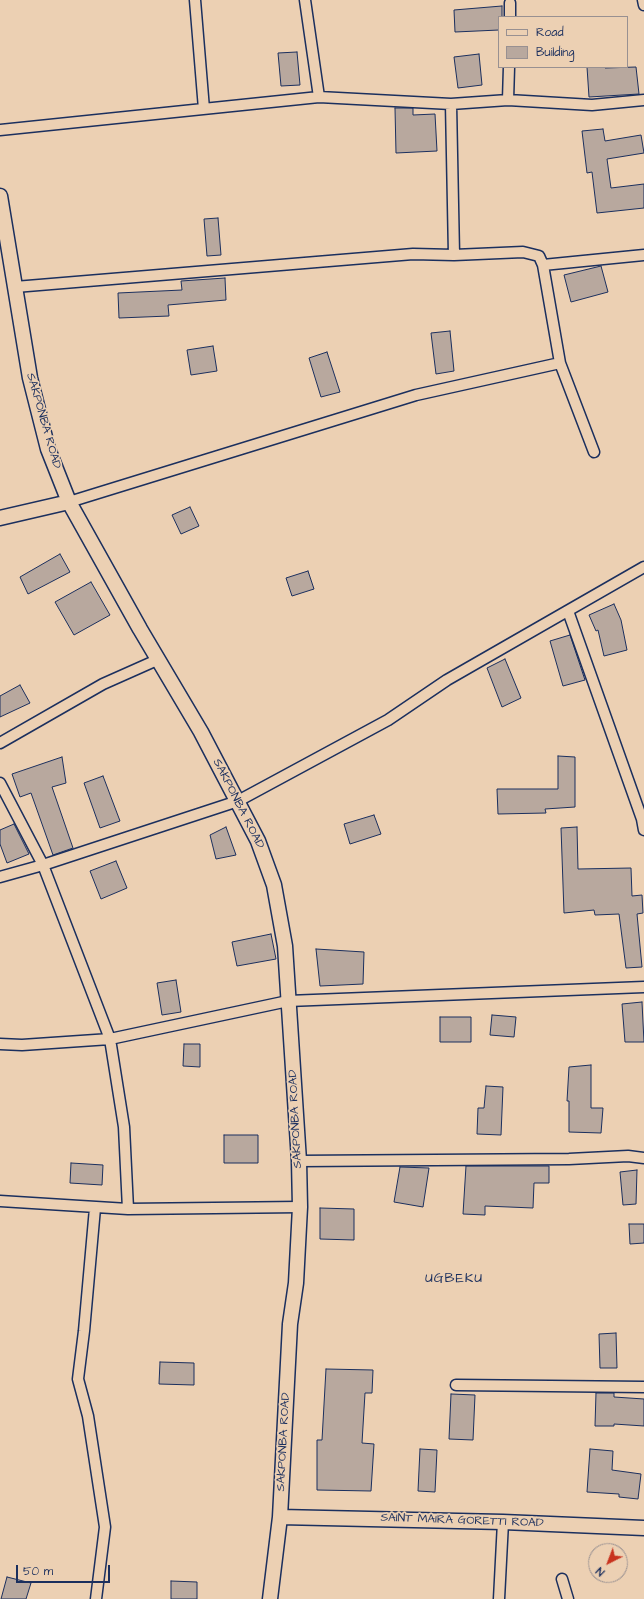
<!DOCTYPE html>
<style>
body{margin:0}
#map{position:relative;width:644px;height:1599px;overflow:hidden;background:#ecd0b3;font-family:"Architects Daughter",sans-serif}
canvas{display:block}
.legend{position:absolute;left:498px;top:16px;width:130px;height:52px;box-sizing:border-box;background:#ecd0b3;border:1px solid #989091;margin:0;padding:5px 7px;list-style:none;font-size:12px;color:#1b2f5e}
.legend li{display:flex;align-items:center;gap:8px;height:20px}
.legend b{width:20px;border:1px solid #989091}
.north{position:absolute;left:588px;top:1543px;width:40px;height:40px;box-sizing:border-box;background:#ecd0b3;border:1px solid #989091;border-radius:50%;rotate:222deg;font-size:11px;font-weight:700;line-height:16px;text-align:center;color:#1b2f5e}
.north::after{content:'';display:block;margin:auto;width:14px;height:18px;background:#c8321e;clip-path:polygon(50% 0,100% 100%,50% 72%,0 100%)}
.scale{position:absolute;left:16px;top:1565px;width:94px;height:18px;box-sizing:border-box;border:2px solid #1b2f5e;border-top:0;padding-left:5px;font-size:12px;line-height:14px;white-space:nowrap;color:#1b2f5e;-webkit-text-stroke:3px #ecd0b3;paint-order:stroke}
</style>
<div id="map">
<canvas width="644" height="1599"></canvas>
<ul class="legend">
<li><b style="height:5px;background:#ecd0b3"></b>Road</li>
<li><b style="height:11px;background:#b8a89e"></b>Building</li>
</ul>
<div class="north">N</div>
<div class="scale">50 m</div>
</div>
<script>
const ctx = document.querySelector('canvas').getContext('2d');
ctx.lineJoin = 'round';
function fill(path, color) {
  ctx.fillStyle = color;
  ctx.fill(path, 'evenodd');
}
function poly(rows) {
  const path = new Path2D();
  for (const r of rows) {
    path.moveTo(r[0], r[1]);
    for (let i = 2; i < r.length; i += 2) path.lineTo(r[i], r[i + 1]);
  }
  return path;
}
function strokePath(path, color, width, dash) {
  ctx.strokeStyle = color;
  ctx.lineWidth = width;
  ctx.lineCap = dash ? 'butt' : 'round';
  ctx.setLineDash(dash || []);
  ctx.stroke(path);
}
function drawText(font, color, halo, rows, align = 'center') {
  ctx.font = font + ' "Architects Daughter",sans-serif';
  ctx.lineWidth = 3.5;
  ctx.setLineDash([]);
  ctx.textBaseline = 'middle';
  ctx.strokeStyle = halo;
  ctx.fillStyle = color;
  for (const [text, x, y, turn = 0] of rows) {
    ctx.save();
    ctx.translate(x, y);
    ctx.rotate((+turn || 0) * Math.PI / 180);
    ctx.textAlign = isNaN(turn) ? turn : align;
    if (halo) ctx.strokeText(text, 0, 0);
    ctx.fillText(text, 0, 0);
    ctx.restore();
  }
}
const building = poly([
 [502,6,502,17,499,17,499,30,455,32,454,10,502,6],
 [297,52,300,85,281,86,278,53,297,52],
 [479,54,482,85,458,88,454,57,479,54],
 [587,67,605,67,605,68,636,67,639,94,589,97,587,67],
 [395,108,413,108,413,115,435,114,437,151,396,153,395,108],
 [603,129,605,141,641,135,644,153,607,159,611,188,644,184,644,208,597,213,592,172,587,173,582,131,603,129],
 [218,218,221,255,207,256,204,219,218,218],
 [601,266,608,292,571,302,564,275,601,266],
 [225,278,226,300,168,305,169,316,119,318,118,293,182,290,181,281,225,278],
 [450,331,454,371,436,374,431,333,450,331],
 [213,346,217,371,191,375,187,350,213,346],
 [327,352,340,392,321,397,309,358,327,352],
 [190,507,199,526,181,534,172,515,190,507],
 [60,554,70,572,28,594,20,577,60,554],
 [308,571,314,589,292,596,286,578,308,571],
 [91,582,110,615,74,635,55,602,91,582],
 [614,604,621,620,627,650,604,656,598,630,596,631,589,615,614,604],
 [570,635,585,680,563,686,550,641,570,635],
 [505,659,521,698,502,707,487,668,505,659],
 [20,685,30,703,0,717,0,696,20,685],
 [558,756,575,757,575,807,545,809,546,813,498,814,497,789,558,789,558,756],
 [62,757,66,783,52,787,73,848,53,855,31,793,20,797,12,774,62,757],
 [103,776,120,821,100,828,84,783,103,776],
 [374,815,381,834,350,844,344,824,374,815],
 [14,824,29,854,7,863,0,844,0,830,14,824],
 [226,827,236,855,216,859,210,835,226,827],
 [577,827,578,869,631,868,632,896,642,895,643,913,637,914,642,967,626,968,619,914,595,915,594,910,564,913,561,828,577,827],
 [116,861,127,888,101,899,90,871,116,861],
 [271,934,276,959,237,966,232,942,271,934],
 [316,949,364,952,363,984,320,986,316,949],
 [176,980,181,1012,162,1015,157,983,176,980],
 [642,1002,644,1042,625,1042,622,1004,642,1002],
 [492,1015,516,1017,514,1037,490,1035,492,1015],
 [440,1017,471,1017,471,1042,440,1042,440,1017],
 [184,1044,200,1044,200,1067,183,1066,184,1044],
 [591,1065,591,1108,603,1108,601,1133,569,1132,569,1101,567,1101,569,1067,591,1065],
 [486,1086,503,1087,501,1135,477,1134,478,1108,484,1108,486,1086],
 [224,1135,258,1135,258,1163,224,1163,224,1135],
 [71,1163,103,1165,102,1185,70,1183,71,1163],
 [466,1166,549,1166,549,1183,534,1183,533,1208,485,1206,485,1215,463,1214,466,1166],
 [400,1167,429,1168,423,1207,394,1202,400,1167],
 [637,1170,636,1204,623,1205,620,1172,637,1170],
 [320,1208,354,1209,354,1240,320,1239,320,1208],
 [629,1224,644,1224,644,1243,630,1244,629,1224],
 [616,1333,617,1368,600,1368,599,1334,616,1333],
 [160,1362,194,1363,194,1385,159,1384,160,1362],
 [326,1369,373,1370,372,1393,365,1393,362,1443,374,1444,371,1491,317,1490,317,1440,322,1440,326,1369],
 [596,1393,614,1393,614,1397,644,1399,644,1426,614,1424,614,1426,595,1426,596,1393],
 [451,1394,475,1395,473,1440,449,1439,451,1394],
 [420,1449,437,1450,435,1492,418,1491,420,1449],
 [590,1449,613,1451,612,1470,641,1474,638,1499,619,1497,619,1494,587,1492,590,1449],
 [7,1577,31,1583,26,1599,1,1599,7,1577],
 [171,1581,197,1582,197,1599,171,1599,171,1581]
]);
fill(building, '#b8a89e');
strokePath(building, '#1b2f5e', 1);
const street = poly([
 [195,0,204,109],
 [305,0,319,97],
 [643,0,644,5],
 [510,17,510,3],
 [508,100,509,67],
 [451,104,454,255],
 [0,130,319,97,451,104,508,100,592,105,644,100],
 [543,265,644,255],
 [15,287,413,254,454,255,523,252,539,256,543,265,560,363,594,452],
 [69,502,416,395,560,363],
 [568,611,642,819,644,830],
 [0,743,103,684,157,660],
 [0,783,43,865,110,1039,124,1127,128,1209],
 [0,877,43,865,238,801,388,720,447,680,644,567],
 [0,1044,22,1045,110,1039,288,1001,644,987],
 [299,1161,569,1159,628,1156,644,1158],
 [0,1201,128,1209,300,1207],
 [95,1208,84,1331,78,1379,88,1416,105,1527,96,1599],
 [456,1385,644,1387],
 [562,1579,568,1599],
 [499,1599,503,1522]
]);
const secondary = poly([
 [0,196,30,378,48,449,69,502,140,629,201,732,258,841,274,885,285,946,299,1161,300,1207,296,1283,290,1324,280,1517,270,1599],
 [0,518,69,502],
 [280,1517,503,1522,644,1528]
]);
strokePath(street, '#1b2f5e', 13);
strokePath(secondary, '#1b2f5e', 17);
strokePath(street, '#ecd0b3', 10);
strokePath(secondary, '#ecd0b3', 14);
drawText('12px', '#1b2f5e', '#ecd0b3', [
 ["SAKPONBA ROAD",43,421,74],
 ["SAKPONBA ROAD",238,804,63],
 ["SAKPONBA ROAD",296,1119,-93],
 ["SAKPONBA ROAD",284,1442,-87],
 ["SAINT MAIRA GORETTI ROAD",462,1521,2]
]);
ctx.letterSpacing = '1px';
drawText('14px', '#1b2f5e', '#ecd0b3', [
 ["UGBEKU",454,1279]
]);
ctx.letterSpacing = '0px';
</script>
